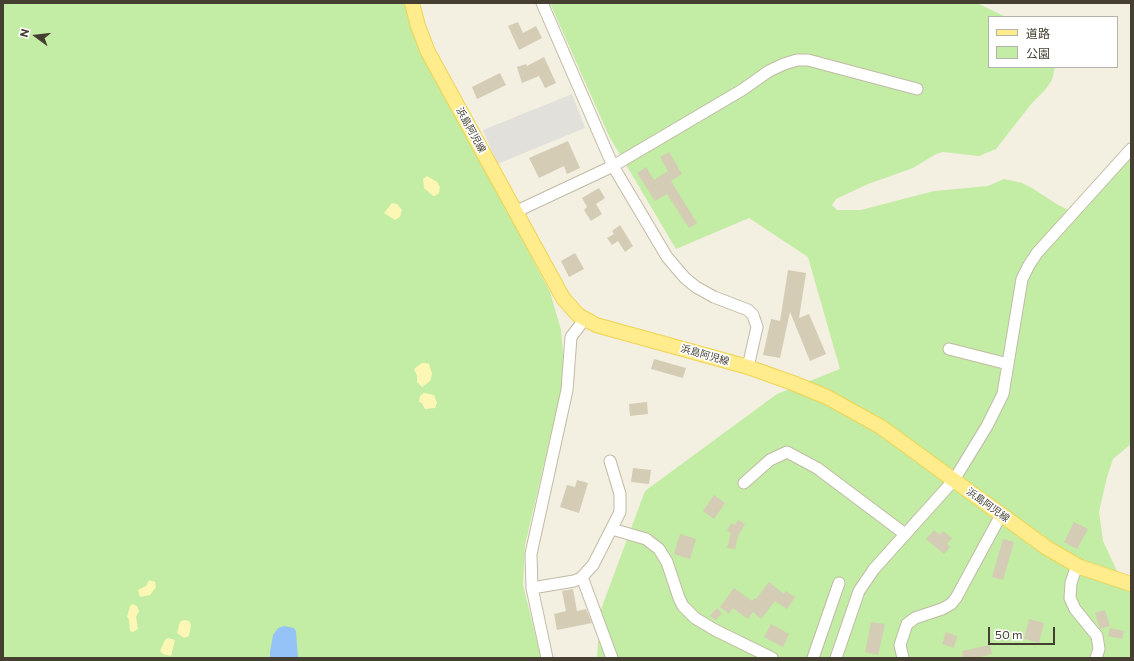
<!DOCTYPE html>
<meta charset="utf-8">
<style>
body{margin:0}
#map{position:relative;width:1134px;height:661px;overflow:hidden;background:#f3efe1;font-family:Commissioner,"Noto Sans JP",sans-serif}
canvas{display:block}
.frame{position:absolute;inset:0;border:4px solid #443f31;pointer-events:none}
.legend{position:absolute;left:988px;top:16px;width:130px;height:52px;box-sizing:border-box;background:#fff;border:1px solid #b4b2ad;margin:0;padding:5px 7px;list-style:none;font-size:12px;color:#443f31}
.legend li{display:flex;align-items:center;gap:8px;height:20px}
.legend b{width:20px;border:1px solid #b4b2ad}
.north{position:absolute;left:16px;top:16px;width:40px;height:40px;-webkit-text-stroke:3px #fff;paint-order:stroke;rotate:285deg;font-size:11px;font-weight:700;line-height:16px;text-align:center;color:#443f31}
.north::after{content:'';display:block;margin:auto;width:14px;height:18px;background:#443f31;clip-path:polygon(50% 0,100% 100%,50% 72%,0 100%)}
.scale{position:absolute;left:988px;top:627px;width:67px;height:18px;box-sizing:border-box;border:2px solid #443f31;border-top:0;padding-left:5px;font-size:12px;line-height:14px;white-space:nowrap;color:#443f31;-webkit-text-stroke:3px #fff;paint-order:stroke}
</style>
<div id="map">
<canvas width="1134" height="661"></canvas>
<div class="frame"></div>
<ul class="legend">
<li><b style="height:5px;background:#ffed8d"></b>道路</li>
<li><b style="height:11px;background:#c3eca4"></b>公園</li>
</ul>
<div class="north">N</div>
<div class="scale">50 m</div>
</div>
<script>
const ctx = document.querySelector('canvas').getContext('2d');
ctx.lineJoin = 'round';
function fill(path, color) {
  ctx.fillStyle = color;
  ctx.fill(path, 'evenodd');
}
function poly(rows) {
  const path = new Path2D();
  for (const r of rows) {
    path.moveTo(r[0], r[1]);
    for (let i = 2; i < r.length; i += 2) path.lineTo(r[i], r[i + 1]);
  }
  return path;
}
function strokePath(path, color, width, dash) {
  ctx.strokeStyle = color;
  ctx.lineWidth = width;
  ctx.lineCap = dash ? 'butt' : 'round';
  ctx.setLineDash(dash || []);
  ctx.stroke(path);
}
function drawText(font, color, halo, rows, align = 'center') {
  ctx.font = font + ' Commissioner,"Noto Sans JP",sans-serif';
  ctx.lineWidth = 3.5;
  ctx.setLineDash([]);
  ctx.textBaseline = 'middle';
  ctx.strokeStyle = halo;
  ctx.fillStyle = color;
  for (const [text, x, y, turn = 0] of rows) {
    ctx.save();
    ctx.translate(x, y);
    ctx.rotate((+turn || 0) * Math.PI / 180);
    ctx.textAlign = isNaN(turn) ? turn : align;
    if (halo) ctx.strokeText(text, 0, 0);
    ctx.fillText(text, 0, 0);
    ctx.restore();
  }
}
fill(poly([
 [3,3,407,3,418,42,550,292,561,330,565,374,525,545,523,585,541,658,3,658],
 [550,3,977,3,1006,17,989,17,989,67,1055,67,1052,80,1045,90,1032,103,996,149,979,156,943,152,936,154,913,168,868,184,836,199,832,205,837,210,861,210,934,191,988,186,1004,179,1022,183,1032,188,1058,205,1075,213,1081,211,1131,158,1131,444,1113,459,1107,477,1099,512,1103,541,1117,571,1131,577,1131,658,597,658,600,612,645,491,777,394,840,369,808,257,749,218,676,249,609,136]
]), '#c3eca4');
fill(poly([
 [427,176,437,182,440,187,439,193,435,196,433,196,424,188,423,179],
 [392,203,397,204,402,210,400,217,395,220,384,213],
 [422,363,426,363,429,364,432,374,430,381,422,387,417,382,417,376,414,369],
 [424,393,434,395,437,403,435,408,425,409,422,403,419,402,420,396],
 [149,580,155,582,156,587,150,595,140,597,138,590,146,586],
 [133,604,137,606,139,611,136,617,138,629,133,632,130,631,129,620,127,617,130,606],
 [184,620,189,621,191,625,189,636,184,638,177,633,180,622],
 [168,638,175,640,171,656,163,654,160,651,165,640]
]), '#fdf7b6');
fill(poly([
 [572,94,585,128,497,164,483,130]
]), '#e2e0da');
fill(poly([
 [284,626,294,628,296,631,298,658,270,658,270,652,273,635,278,628]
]), '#95c3f7');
fill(poly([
 [518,22,523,33,536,26,542,38,519,50,508,26],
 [544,57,556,83,545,88,539,76,522,83,517,67,526,64,527,66],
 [500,73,506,85,477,99,472,87],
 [568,141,580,168,567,174,564,166,539,178,529,158],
 [669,152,682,174,671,181,697,223,689,228,667,194,655,201,637,173,646,167,654,180,668,171,660,157],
 [599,188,605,198,596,204,602,214,591,221,584,210,587,207,582,198],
 [620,225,633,246,625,252,618,241,612,245,607,238,614,234,612,231],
 [575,253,584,269,569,277,561,261],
 [788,270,806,273,799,318,809,314,826,354,810,361,790,312,780,358,763,355,771,319,780,321],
 [654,359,686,368,683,378,651,369],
 [647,402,648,414,630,416,629,404],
 [633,468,651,470,649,484,631,482],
 [577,480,588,483,579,513,560,507,567,485,575,487],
 [714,495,725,503,714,519,703,511],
 [738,520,745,524,738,536,735,549,727,548,731,533,727,531,731,523,735,525],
 [1074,522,1088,529,1077,549,1064,542],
 [934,530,940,535,943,531,952,538,947,544,950,547,944,554,926,539],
 [680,534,696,539,690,559,674,554],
 [1003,539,1014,542,1003,580,992,577],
 [769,582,784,594,786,591,795,597,787,609,775,601,761,619,753,612,748,619,733,608,729,614,720,607,734,588,752,601,755,598,756,599],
 [573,589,577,611,586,609,592,623,557,630,554,614,566,611,562,591],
 [717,608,722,613,716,620,710,616],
 [1105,610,1110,626,1100,629,1095,613],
 [1029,619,1044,623,1039,643,1024,639],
 [871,622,885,624,878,655,865,652],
 [771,624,789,634,783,647,764,637],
 [1110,628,1124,631,1122,639,1108,636],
 [946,632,957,636,954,648,942,644],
 [990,645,992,654,976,658,963,658,962,651]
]), '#d4ccb5');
const minor = poly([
 [542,3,613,166,667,257,685,278,696,287,714,297,748,310,753,315,757,327,748,367],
 [515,212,613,166,742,90,769,71,784,64,797,60,808,60,917,89],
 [949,349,1008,364],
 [744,483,770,460,787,452,817,468,905,534],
 [612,529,646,539,659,549,667,562,679,598,683,606,695,618,715,630,772,658],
 [1077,565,1071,583,1070,598,1075,609,1097,636,1099,649,1096,658],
 [582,577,612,658],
 [532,588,574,581,581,578,593,565,620,512,620,494,610,461],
 [547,658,532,588,531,554,567,390,571,337,584,320],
 [813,658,839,583],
 [836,658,859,591,874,569,954,480,987,426,1003,394,1022,279,1029,265,1037,253,1131,149],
 [903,658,900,645,907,624,915,618,942,609,951,604,956,598,1001,515]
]);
const major = poly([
 [412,3,418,26,428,52,563,298,578,315,596,325,748,367,793,383,827,397,881,427,1047,548,1080,567,1131,584]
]);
strokePath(minor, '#c1bba5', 13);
strokePath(major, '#f0d352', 16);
strokePath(minor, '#fff', 11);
strokePath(major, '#ffed8d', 14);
drawText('10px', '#443f31', '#fff', [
 ["浜島阿児線",471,130,61],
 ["浜島阿児線",705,355,16],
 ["浜島阿児線",988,505,36]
]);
</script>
